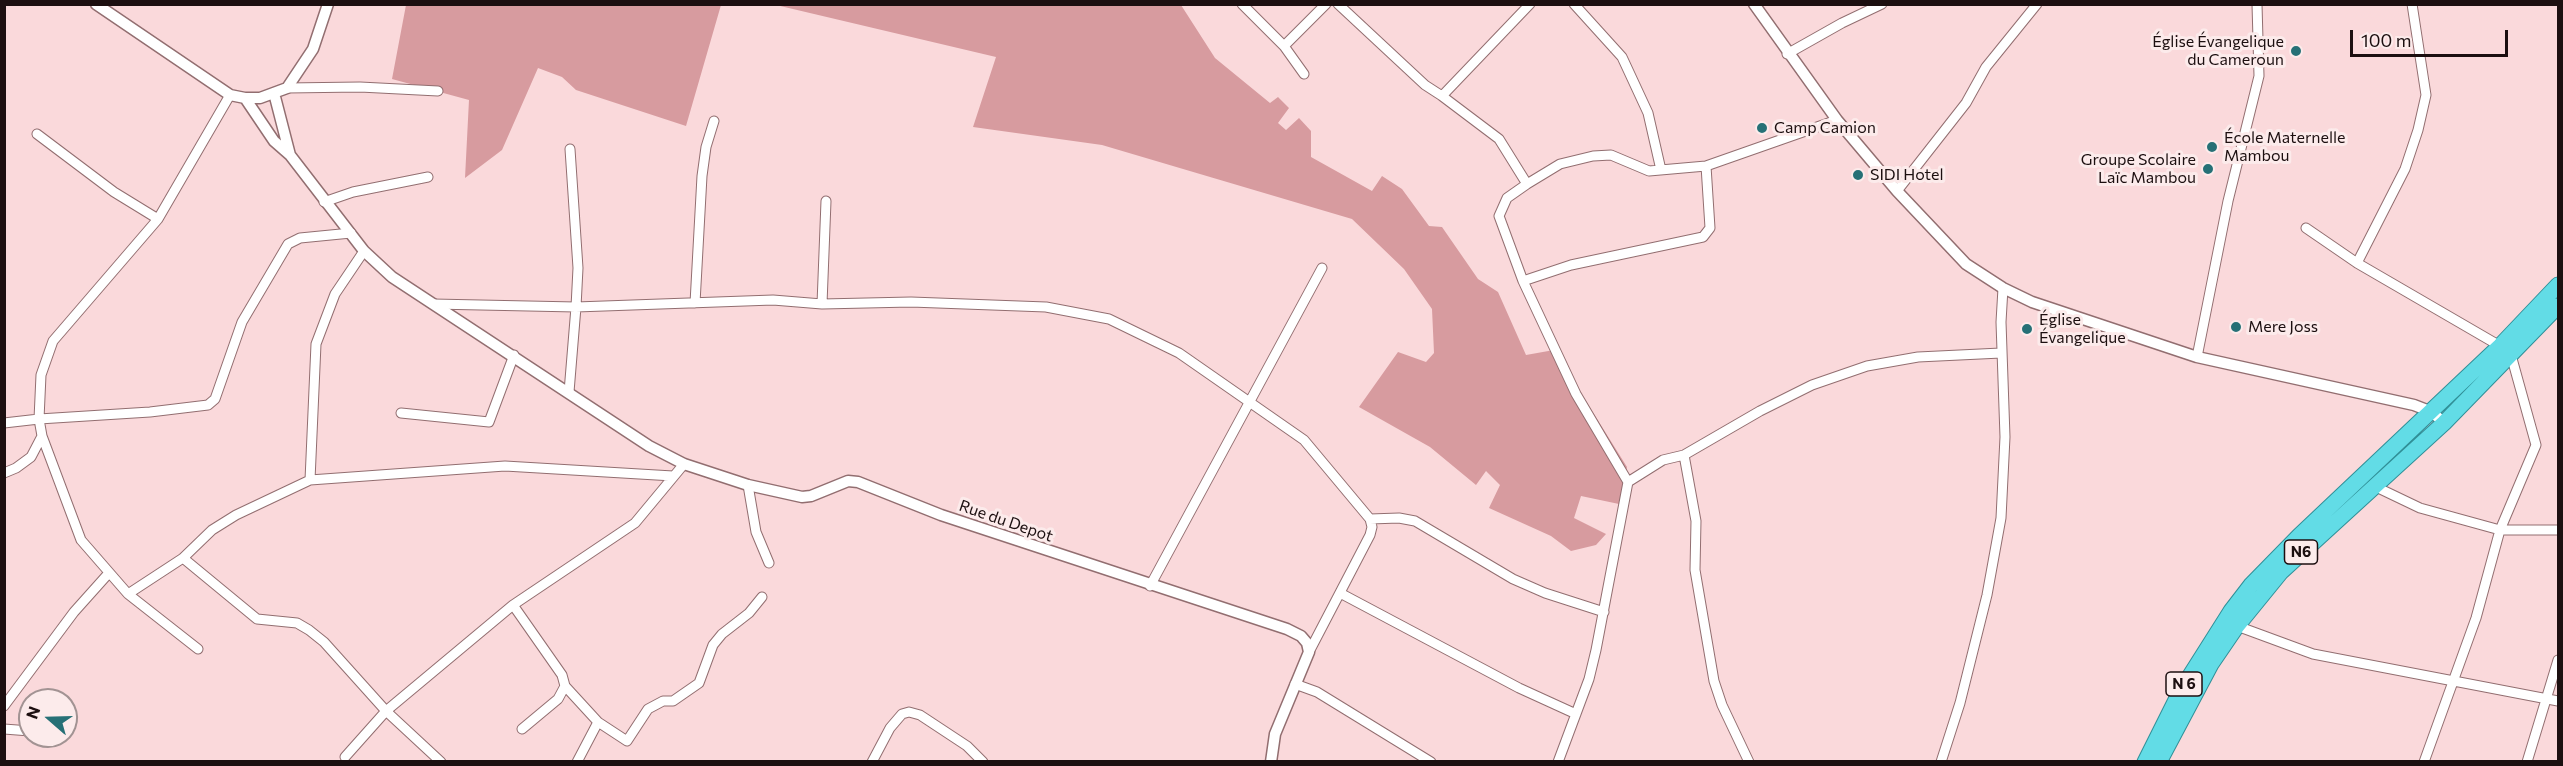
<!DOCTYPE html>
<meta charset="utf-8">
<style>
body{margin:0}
#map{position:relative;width:2563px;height:766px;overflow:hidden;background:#fad9db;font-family:Commissioner,sans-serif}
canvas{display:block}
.frame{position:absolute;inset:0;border:6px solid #1c0f10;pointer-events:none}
.north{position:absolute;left:18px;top:688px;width:60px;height:60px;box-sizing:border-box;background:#fcebeb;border:2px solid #a29393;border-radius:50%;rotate:290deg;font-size:16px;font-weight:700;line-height:24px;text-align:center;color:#1c0f10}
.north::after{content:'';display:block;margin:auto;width:21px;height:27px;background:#267076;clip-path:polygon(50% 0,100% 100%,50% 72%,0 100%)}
.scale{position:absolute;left:2350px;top:30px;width:158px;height:27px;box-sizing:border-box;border:3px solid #1c0f10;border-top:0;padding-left:8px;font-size:18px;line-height:21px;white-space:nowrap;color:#1c0f10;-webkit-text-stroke:4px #fcebeb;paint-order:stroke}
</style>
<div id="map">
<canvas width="2563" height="766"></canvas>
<div class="frame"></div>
<div class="north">N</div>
<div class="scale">100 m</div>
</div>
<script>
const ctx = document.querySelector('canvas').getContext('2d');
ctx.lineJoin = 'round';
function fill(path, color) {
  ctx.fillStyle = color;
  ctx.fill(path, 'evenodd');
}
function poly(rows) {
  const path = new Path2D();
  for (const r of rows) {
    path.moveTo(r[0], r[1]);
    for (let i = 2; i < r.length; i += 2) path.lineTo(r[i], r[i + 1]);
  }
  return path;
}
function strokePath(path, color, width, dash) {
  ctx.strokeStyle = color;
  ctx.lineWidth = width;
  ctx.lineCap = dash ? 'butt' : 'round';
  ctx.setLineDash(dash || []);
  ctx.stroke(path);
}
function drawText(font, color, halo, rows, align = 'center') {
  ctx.font = font + ' Commissioner,sans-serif';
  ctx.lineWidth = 6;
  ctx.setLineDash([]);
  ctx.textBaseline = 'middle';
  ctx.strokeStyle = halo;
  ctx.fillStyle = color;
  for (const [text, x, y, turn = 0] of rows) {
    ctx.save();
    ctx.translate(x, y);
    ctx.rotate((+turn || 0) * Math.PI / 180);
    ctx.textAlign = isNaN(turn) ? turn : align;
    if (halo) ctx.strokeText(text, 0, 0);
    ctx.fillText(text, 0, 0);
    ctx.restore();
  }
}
fill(poly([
 [406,5,721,5,686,126,576,90,562,77,538,68,502,150,465,178,469,100,392,79],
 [776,5,1181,5,1215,58,1270,103,1278,97,1289,108,1278,123,1286,130,1299,118,1311,131,1311,157,1372,191,1382,176,1402,189,1429,226,1442,227,1478,279,1498,292,1526,355,1554,350,1627,467,1619,504,1581,496,1574,518,1606,534,1596,545,1571,551,1551,536,1489,508,1500,485,1486,471,1476,485,1430,447,1359,407,1398,352,1426,362,1434,353,1432,309,1404,269,1352,219,1102,145,973,127,996,57]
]), '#d79b9f');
const minor = poly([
 [1242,4,1284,46,1304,74],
 [1338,4,1425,85,1442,96,1530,4],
 [1574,4,1622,57,1648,113,1661,170],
 [1284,46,1326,4],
 [1787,54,1842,23,1882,4],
 [287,88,360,87,438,91],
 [1442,96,1499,139,1527,184],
 [37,134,114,192,158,219],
 [1897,191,1966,103,1986,67,2037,4],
 [324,202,353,192,428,177],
 [2306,228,2357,263,2500,346,2511,355,2536,445,2500,530,2476,618,2424,762],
 [2357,263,2405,169,2418,130,2426,95,2412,4],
 [1523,281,1499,216,1507,198,1527,184,1560,164,1593,156,1611,155,1649,171,1706,166],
 [695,303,702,176,706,147,714,121],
 [433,304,576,307,578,268,570,149],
 [822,304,826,201],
 [2197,357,2228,201,2259,76,2257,4],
 [569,392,576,307,773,300,822,304,911,302,1046,307,1109,319,1179,353,1304,440,1370,519,1372,527,1370,535,1309,652],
 [401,413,489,422,514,355],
 [4,423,39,419,41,375,53,341,158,219,230,95],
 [42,436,81,540,128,594,198,649],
 [1684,455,1696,521,1695,570,1714,681,1722,705,1749,762],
 [4,473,16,468,31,457,42,436,39,419,150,412,208,405,215,399,242,322,288,244,300,238,351,233],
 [310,480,316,344,335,294,364,251],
 [1628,482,1576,394,1523,281,1571,265,1703,237,1710,228,1706,166,1837,120],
 [748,485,756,532,769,563],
 [2374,486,2420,508,2500,530,2558,530],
 [1370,519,1399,518,1415,521,1513,579,1545,593,1604,612],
 [183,558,257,619,297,623,309,630,324,642,386,711,345,757],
 [1150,586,1322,268],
 [1340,593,1519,688,1576,714],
 [128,594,183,558,212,530,236,515,310,480,505,466,673,476],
 [2237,626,2313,654,2558,701],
 [1295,684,1317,692,1431,762],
 [565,686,598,722,627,741,648,709,663,701,673,701,699,683,713,645,722,634,749,613,762,597],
 [4,706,74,612,108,574],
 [4,729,30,731],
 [522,729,558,699,565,686,562,675,513,605,635,523,684,464],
 [441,762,386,711,513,605],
 [577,762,598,722],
 [872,762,890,728,902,714,909,712,920,715,967,746,983,762],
 [1558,762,1589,679,1596,650,1628,482,1663,460,1684,455,1760,411,1812,385,1867,366,1918,357,2001,353],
 [1941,762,1960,703,1987,595,2001,518,2005,437,2001,322,2003,288],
 [2527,762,2558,660]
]);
const tertiary = poly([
 [96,4,230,95,245,98,260,98,287,88,313,49,328,4],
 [1754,4,1837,120,1897,191,1966,264,2003,288,2032,302,2197,357,2414,405,2432,412,2444,423],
 [274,93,290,155],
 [245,98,274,141,290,155,364,251,392,277,649,446,684,464,748,485,802,497,811,496,848,481,858,482,941,515,1287,629,1301,636,1307,643,1309,652,1275,734,1271,762]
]);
const trunk = poly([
 [2145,762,2181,690,2231,611,2251,585,2299,536,2500,346,2558,285],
 [2159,762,2211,664,2237,626,2281,572,2444,423,2558,306]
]);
strokePath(minor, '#926e70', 11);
strokePath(tertiary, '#926e70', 13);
strokePath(trunk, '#308f97', 17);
strokePath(minor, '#fff', 9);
strokePath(tertiary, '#fff', 10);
strokePath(trunk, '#62dce6', 15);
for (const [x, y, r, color] of [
 [2296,51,6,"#267076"],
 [1762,128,6,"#267076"],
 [2212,147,6,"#267076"],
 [2208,169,6,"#267076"],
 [1858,175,6,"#267076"],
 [2236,327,6,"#267076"],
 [2027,329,6,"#267076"]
]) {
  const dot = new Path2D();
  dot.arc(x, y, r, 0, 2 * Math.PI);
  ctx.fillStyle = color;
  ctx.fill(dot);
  strokePath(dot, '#fcebeb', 2);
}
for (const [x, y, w] of [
 [2301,552,33],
 [2184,684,36]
]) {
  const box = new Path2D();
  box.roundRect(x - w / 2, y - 12, w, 24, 4.5);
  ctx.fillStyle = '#fcebeb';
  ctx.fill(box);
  strokePath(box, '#1c0f10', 1.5);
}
drawText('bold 15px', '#1c0f10', null, [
 ["N6",2301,552],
 ["N 6",2184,684]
]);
drawText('16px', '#1c0f10', '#fcebeb', [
 ["Église Évangelique",2284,42,"right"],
 ["du Cameroun",2284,60,"right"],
 ["Camp Camion",1774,128],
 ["École Maternelle",2224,138],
 ["Mambou",2224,156],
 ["Groupe Scolaire",2196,160,"right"],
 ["Laïc Mambou",2196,178,"right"],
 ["SIDI Hotel",1870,175],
 ["Église",2039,320],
 ["Évangelique",2039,338],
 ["Mere Joss",2248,327]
], 'left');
drawText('16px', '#1c0f10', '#fcebeb', [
 ["Rue du Depot",1006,521,19]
]);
</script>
